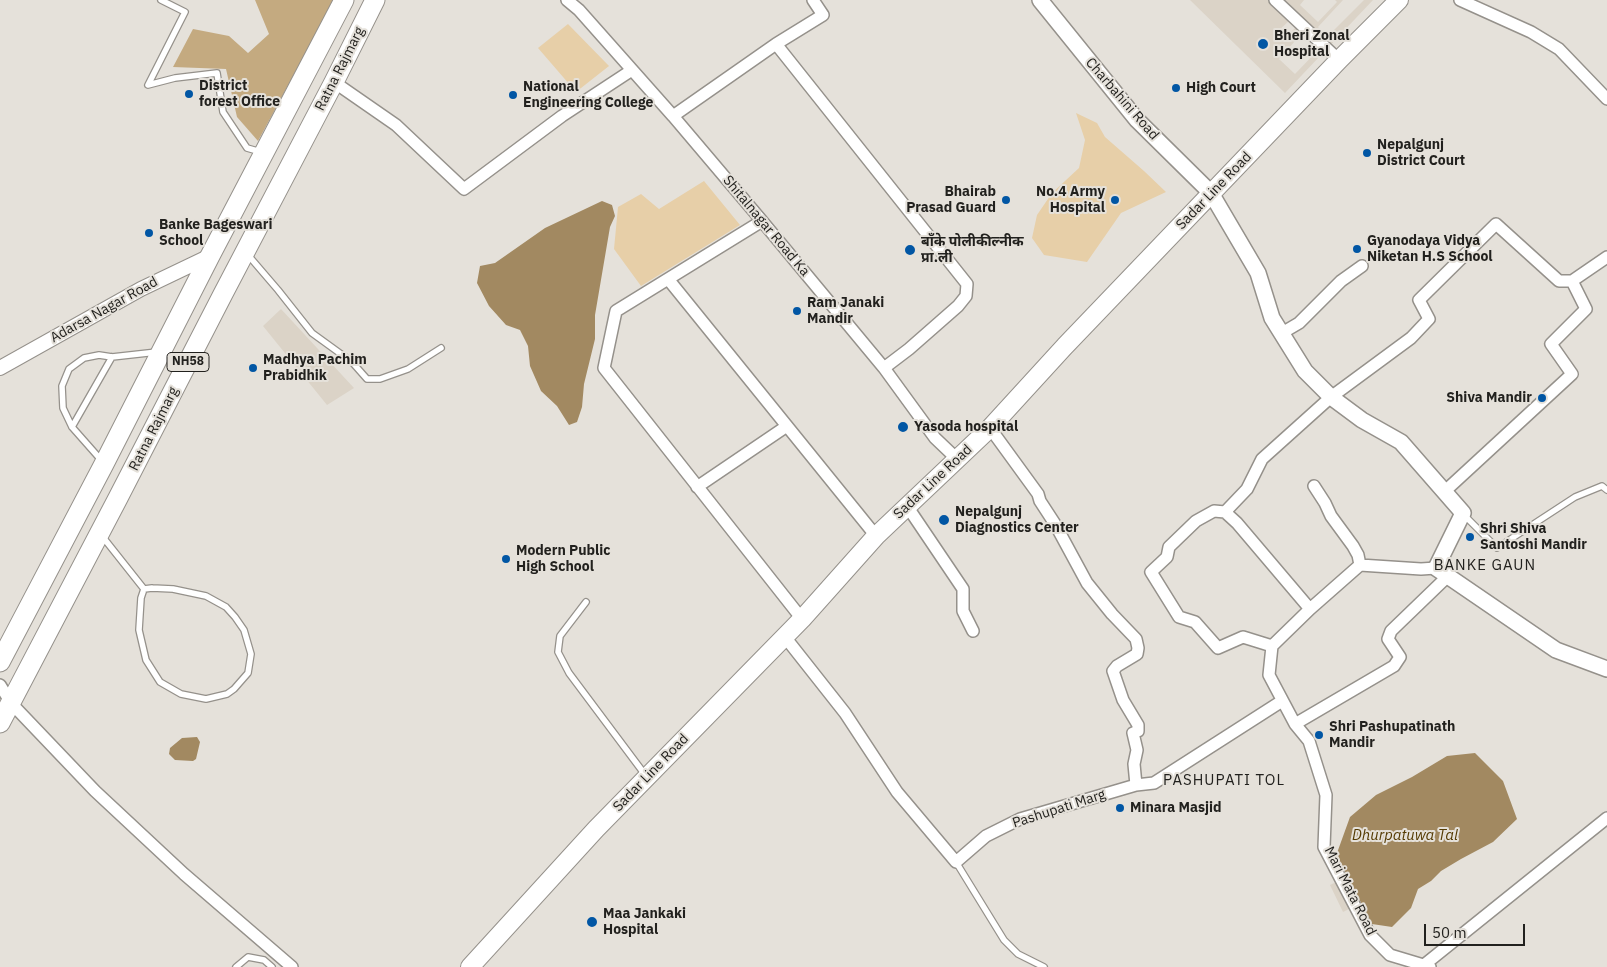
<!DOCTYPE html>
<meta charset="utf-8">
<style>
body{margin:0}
#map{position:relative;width:1607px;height:967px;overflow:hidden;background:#e5e1da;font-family:"IBM Plex Sans",sans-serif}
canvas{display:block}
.scale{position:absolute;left:1424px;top:924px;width:101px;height:22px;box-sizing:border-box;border:2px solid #22211e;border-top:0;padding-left:6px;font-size:15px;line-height:18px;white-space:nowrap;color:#22211e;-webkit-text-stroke:4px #e5e1da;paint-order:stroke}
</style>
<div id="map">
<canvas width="1607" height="967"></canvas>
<div class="scale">50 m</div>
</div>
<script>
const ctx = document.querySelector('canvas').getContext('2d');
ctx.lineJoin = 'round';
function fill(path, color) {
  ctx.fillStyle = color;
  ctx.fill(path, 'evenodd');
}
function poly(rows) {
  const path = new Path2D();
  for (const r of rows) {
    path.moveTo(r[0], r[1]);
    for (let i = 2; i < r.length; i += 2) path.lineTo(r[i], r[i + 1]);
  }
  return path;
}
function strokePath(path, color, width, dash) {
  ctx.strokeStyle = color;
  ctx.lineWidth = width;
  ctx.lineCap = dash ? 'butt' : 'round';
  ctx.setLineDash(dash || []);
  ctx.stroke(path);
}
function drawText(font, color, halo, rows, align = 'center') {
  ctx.font = font + ' "IBM Plex Sans","Noto Sans Devanagari",sans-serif';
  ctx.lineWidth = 4;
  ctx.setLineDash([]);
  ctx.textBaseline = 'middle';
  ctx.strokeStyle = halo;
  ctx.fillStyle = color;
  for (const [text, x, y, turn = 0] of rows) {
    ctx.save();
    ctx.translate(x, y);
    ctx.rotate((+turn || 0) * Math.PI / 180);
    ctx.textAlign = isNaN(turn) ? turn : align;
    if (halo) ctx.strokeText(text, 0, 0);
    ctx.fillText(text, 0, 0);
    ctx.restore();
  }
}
fill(poly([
 [1190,0,1304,0,1300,5,1318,22,1337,2,1335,0,1343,0,1318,27,1327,37,1364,0,1373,0,1285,93],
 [1290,20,1296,27,1283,40,1276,33],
 [1303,32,1320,48,1295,74,1279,59],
 [281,309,354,388,327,405,263,326],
 [1340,880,1353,907,1343,912,1330,885]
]), '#dbd3c7');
fill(poly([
 [568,24,609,66,576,92,538,48],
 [1076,113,1097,123,1105,137,1144,171,1166,192,1121,213,1087,262,1044,255,1032,238,1037,215,1052,193,1079,168,1085,140],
 [704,181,740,225,641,286,614,249,618,207,641,194,659,209]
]), '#e7cfa8');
fill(poly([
 [255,0,334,0,258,141,237,117,226,69,173,67,193,29,229,36,248,53,269,34]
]), '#c4aa80');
fill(poly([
 [602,201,612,205,615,216,610,227,595,315,595,339,584,384,582,407,577,422,569,425,557,406,541,391,530,366,528,346,520,330,506,325,489,306,477,283,480,266,495,263,545,228],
 [197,737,200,742,196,759,193,761,175,760,169,754,170,748,182,738],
 [1475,753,1503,781,1517,819,1493,842,1461,859,1441,871,1431,881,1418,889,1411,908,1392,927,1372,924,1342,866,1337,853,1350,817,1376,795,1412,777,1447,756]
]), '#a28961');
const service = poly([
 [161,0,185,12,148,85,175,78,217,73,223,112,247,148,261,152],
 [248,255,278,290,312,333,352,362,367,379,380,379,408,369,441,348],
 [72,427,112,357],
 [102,461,72,427,63,408,62,386,69,369,84,358,99,355,112,357,157,352],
 [1464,515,1497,548,1575,497,1602,486,1607,490],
 [102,536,144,589],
 [152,588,173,589,206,596,226,607,235,617,244,630,251,654,248,673,234,689,227,694,206,699,181,694,160,682,146,660,139,630,141,598,144,589,152,588],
 [586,602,560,636,558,652,569,673,646,776],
 [956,862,1004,940,1018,954,1044,967],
 [236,967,248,957,264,960,272,967]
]);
const minor = poly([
 [567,0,579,10,673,116,762,221,884,368,935,438,957,459],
 [1275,0,1339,60],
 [1460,0,1531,32,1559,49,1607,99],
 [776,44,823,15,813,0],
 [334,82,396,125,464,189,562,116,632,70],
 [673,116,776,44,967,284,966,296,958,306,909,349,884,368],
 [762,221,616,311,604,368,802,619],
 [668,279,876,536],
 [1282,333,1299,323,1341,281,1362,266],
 [990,428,1038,494,1040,501,1055,524,1087,583,1112,614,1136,639,1138,648,1137,654,1117,666,1113,671,1123,700,1138,725,1138,731,1133,733,1137,750,1134,764,1136,785],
 [1314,486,1325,503,1331,516,1353,546,1358,555,1360,565],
 [697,487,787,426],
 [1444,492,1572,374,1551,344,1586,309,1572,281],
 [907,506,963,589,963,611,973,631],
 [1225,512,1247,489,1262,459,1331,397,1411,338,1429,319,1419,300,1496,224,1559,281,1572,281,1607,257],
 [785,637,845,713,897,792,956,862,986,836,1020,819,1136,785,1154,783,1282,701],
 [1272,646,1243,637,1218,648,1195,622,1179,617,1151,572,1167,557,1169,547,1196,521,1214,511,1225,512,1237,523,1310,609],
 [0,685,11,703,95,791,184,874,292,967],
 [1295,724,1394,666,1400,657,1388,639,1391,631,1448,576],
 [1424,965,1607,818],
 [1430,967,1390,955,1370,935,1324,847,1326,795,1309,741,1295,724,1269,675,1272,646,1310,609,1360,565,1421,569,1436,568]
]);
const tertiary = poly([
 [0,368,141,289,210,256]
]);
const secondary = poly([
 [1040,0,1137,120,1211,193,1258,273,1272,318,1305,371,1331,397,1362,420,1401,442,1463,513,1436,568,1556,650,1607,669]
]);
const primary = poly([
 [470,967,596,829,802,619,876,536,990,428,1065,346,1339,60,1399,0]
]);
const trunk = poly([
 [0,662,104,464,210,256,344,0],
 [0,723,118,498,223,294,334,82,375,0]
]);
strokePath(service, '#95918b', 8);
strokePath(minor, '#95918b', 14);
strokePath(tertiary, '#95918b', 16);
strokePath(secondary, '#95918b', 18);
strokePath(primary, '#95918b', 20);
strokePath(trunk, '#95918b', 21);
strokePath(service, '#fff', 5.5);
strokePath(minor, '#fff', 11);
strokePath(tertiary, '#fff', 14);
strokePath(secondary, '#fff', 15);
strokePath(primary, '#fff', 18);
strokePath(trunk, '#fff', 19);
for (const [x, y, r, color] of [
 [1263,44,6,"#0156a4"],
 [1176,88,5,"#0156a4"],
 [189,94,5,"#0156a4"],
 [513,95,5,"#0156a4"],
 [1367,153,5,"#0156a4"],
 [1006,200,5,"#0156a4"],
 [1115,200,5,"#0156a4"],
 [149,233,5,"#0156a4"],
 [1357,249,5,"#0156a4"],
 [910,250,6,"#0156a4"],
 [797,311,5,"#0156a4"],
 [253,368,5,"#0156a4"],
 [1542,398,5,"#0156a4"],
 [903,427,6,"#0156a4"],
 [944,520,6,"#0156a4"],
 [1470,537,5,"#0156a4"],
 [506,559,5,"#0156a4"],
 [1319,735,5,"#0156a4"],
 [1120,808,5,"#0156a4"],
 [592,922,6,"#0156a4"]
]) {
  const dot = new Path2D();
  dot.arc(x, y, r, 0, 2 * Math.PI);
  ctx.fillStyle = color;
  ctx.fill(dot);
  strokePath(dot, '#e5e1da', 2);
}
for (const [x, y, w] of [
 [188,362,42]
]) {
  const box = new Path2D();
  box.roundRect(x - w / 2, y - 9.5, w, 19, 4);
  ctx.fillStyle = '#e5e1da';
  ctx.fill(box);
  strokePath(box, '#22211e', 1);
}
drawText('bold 12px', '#22211e', null, [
 ["NH58",188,362]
]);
drawText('bold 14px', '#22211e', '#e5e1da', [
 ["Bheri Zonal",1274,36],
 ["Hospital",1274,52],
 ["District",199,86],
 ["forest Office",199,102],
 ["National",523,87],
 ["Engineering College",523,103],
 ["High Court",1186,88],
 ["Nepalgunj",1377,145],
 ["District Court",1377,161],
 ["Bhairab",996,192,"right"],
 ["Prasad Guard",996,208,"right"],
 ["No.4 Army",1105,192,"right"],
 ["Hospital",1105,208,"right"],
 ["Banke Bageswari",159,225],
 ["School",159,241],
 ["Gyanodaya Vidya",1367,241],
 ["Niketan H.S School",1367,257],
 ["बाँके पोलीकील्नीक",921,242],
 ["प्रा.ली",921,258],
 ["Ram Janaki",807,303],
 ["Mandir",807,319],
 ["Madhya Pachim",263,360],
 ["Prabidhik",263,376],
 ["Shiva Mandir",1532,398,"right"],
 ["Yasoda hospital",914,427],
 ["Nepalgunj",955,512],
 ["Diagnostics Center",955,528],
 ["Shri Shiva",1480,529],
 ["Santoshi Mandir",1480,545],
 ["Modern Public",516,551],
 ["High School",516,567],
 ["Shri Pashupatinath",1329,727],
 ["Mandir",1329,743],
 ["Minara Masjid",1130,808],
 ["Maa Jankaki",603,914],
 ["Hospital",603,930]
], 'left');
drawText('14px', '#22211e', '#e5e1da', [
 ["Ratna Rajmarg",340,69,-63],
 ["Charbahini Road",1122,99,49],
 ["Sadar Line Road",1214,191,-46],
 ["Shitalnagar Road Ka",766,226,50],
 ["Adarsa Nagar Road",104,310,-29],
 ["Ratna Rajmarg",154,429,-63],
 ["Sadar Line Road",933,482,-43],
 ["Sadar Line Road",651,773,-46],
 ["Pashupati Marg",1059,809,-18],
 ["Mari Mata Road",1350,891,63]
]);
ctx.letterSpacing = '1px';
drawText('15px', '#22211e', '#e5e1da', [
 ["BANKE GAUN",1485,566],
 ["PASHUPATI TOL",1224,781]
]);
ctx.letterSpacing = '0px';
drawText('italic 15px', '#553b03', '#e5e1da', [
 ["Dhurpatuwa Tal",1405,836]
]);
</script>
